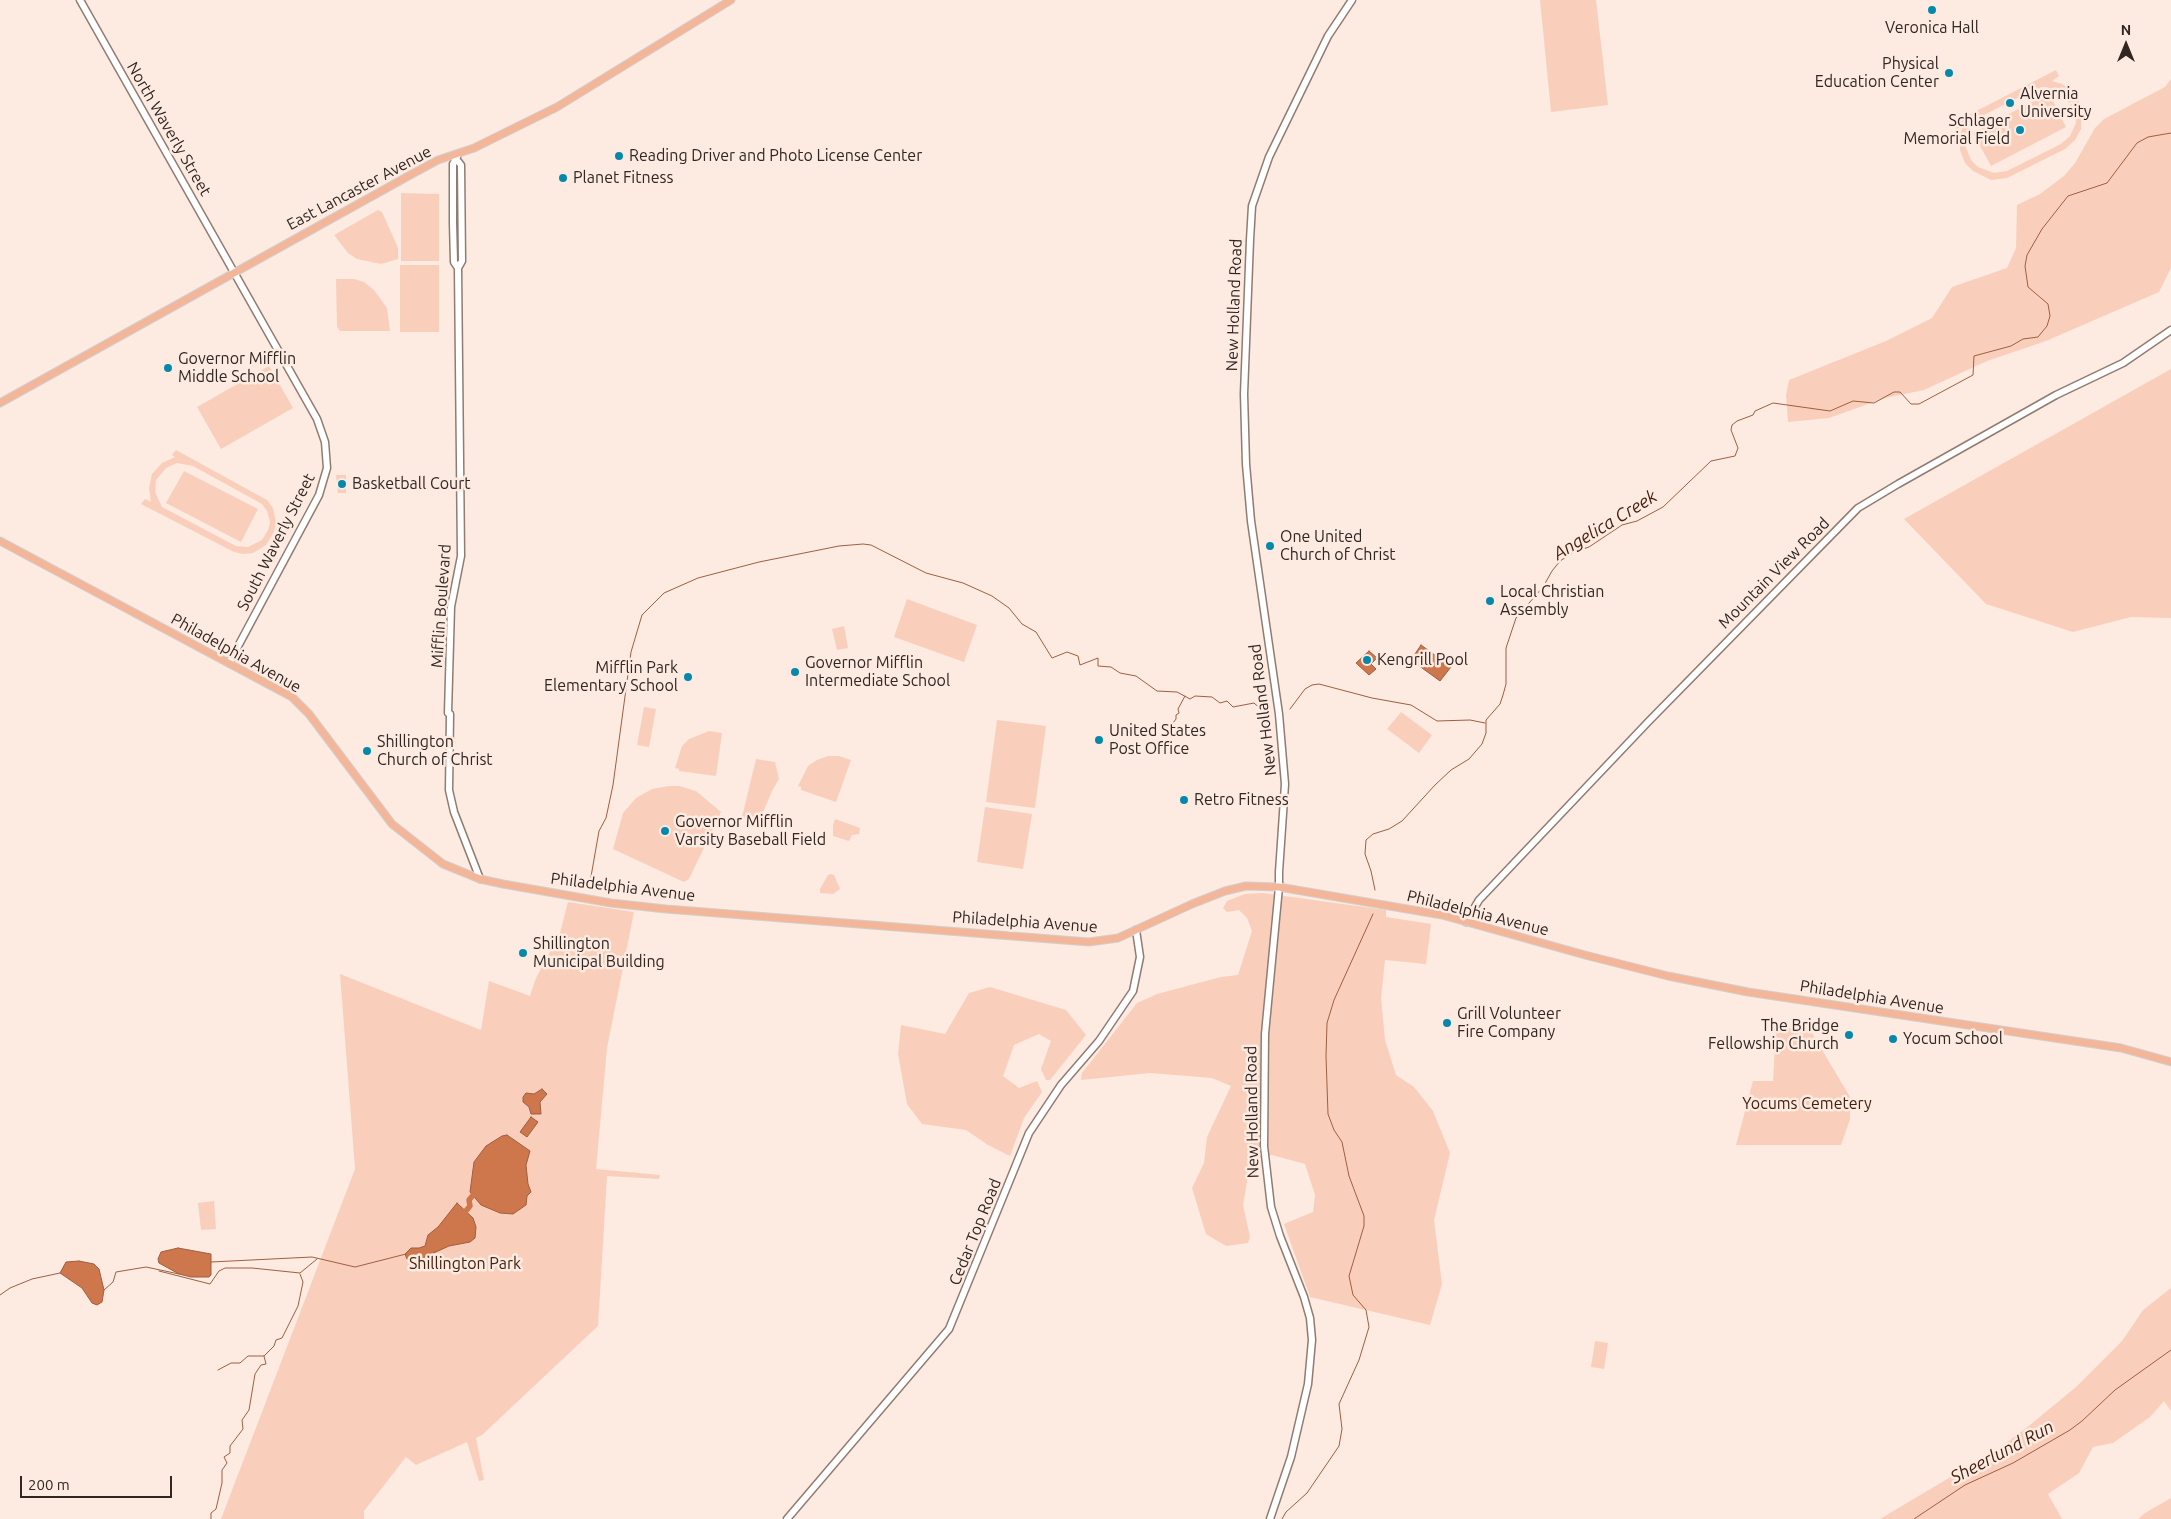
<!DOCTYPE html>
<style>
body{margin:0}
#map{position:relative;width:2171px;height:1519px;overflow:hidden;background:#fdeae1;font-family:Ubuntu,sans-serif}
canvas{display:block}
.north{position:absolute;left:2101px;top:20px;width:50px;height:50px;-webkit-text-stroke:4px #fdeae1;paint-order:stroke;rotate:0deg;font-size:14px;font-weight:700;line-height:20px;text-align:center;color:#302723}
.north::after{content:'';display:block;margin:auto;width:18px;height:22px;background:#302723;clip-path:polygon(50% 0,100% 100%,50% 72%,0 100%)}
.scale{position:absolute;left:20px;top:1476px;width:152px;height:22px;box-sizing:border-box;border:2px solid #302723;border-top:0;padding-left:6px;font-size:15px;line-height:18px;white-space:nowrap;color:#302723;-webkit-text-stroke:4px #fdeae1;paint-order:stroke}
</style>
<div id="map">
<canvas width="2171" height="1519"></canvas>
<div class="north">N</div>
<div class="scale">200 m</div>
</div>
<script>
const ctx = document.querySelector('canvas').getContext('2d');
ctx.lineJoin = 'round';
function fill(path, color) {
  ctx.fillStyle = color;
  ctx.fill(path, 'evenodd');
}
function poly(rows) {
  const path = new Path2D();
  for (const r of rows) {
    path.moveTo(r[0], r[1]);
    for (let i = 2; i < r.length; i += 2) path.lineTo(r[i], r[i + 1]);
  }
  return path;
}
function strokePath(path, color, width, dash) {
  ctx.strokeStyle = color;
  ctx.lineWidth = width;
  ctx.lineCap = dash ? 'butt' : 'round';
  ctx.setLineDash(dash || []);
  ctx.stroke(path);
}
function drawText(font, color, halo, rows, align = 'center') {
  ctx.font = font + ' Ubuntu,sans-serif';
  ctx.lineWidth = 5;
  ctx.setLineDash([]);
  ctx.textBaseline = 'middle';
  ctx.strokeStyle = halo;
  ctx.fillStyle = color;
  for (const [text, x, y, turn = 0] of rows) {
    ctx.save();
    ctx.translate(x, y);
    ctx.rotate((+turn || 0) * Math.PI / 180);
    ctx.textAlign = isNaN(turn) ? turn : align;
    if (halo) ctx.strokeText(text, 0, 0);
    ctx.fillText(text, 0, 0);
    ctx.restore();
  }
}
fill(poly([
 [1540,0,1596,0,1608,105,1551,112],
 [2056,70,2059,76,2052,81,2062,84,2073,91,2082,109,2081,129,2075,140,2065,149,2007,178,1991,180,1973,171,1965,163,1960,150,1960,135,1963,126,1956,129,1953,123],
 [2043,87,2059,90,2069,103,2072,101,2073,103,2074,107,2072,104,2070,105,2075,116,2076,123,2070,136,2061,144,2007,171,1994,173,1978,167,1971,160,1966,148,1966,137,1972,124,1982,116,2031,91],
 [2171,79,2171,268,2159,292,2046,341,1987,361,1924,390,1885,398,1829,418,1788,422,1786,395,1789,380,1886,341,1932,318,1952,287,2007,268,2016,248,2017,205,2040,194,2064,176,2075,163,2095,128,2104,119,2165,87],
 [2049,93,2066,127,1991,166,1973,133],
 [401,193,439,194,439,261,401,261],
 [378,210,382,212,398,248,398,259,381,264,357,259,348,253,334,235],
 [400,265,439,265,439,332,400,332],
 [336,279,354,279,364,282,374,290,387,308,390,331,340,331,337,327],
 [269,366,293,408,221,449,197,407],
 [2171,369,2171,618,2131,617,2073,632,1986,604,1904,519],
 [176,450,267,500,273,508,276,522,274,532,266,545,253,553,243,554,234,552,141,504,145,499,151,502,149,488,152,474,162,463,175,457,172,455],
 [177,463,193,466,262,504,267,511,270,522,268,530,262,540,248,547,236,546,162,507,155,492,156,480,166,468],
 [184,471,258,509,241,542,166,503],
 [336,475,346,475,346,493,338,493],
 [907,599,977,625,964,662,894,637],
 [844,626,848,648,837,650,832,629],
 [644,707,656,709,649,747,637,745],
 [1401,712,1432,735,1419,753,1387,729],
 [997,720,1046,726,1035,808,986,802],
 [709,731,722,733,716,776,679,771,679,769,675,768,682,746,689,739],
 [828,756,839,756,851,760,836,802,801,790,801,787,798,786,808,766,817,760],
 [756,759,775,762,779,779,772,791,759,822,742,817],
 [669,786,679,786,696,791,721,812,689,879,684,882,613,849,623,813,636,798,652,789],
 [985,807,1032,814,1023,869,977,862],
 [835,819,860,828,859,834,852,835,849,841,833,836,833,825],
 [831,874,834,875,840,889,833,894,820,893,820,889,828,875],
 [1263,893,1386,910,1386,917,1431,924,1426,964,1385,960,1381,998,1385,1040,1396,1075,1414,1087,1433,1111,1450,1153,1434,1220,1442,1284,1430,1325,1310,1297,1284,1224,1313,1212,1315,1195,1305,1164,1272,1155,1258,1158,1249,1170,1243,1205,1250,1237,1248,1243,1226,1246,1206,1234,1192,1188,1204,1163,1207,1137,1231,1086,1212,1078,1150,1073,1081,1080,1082,1073,1137,1003,1157,994,1221,977,1238,975,1252,931,1247,918,1239,910,1227,912,1223,908,1227,901,1245,894],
 [568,902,634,912,607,1048,596,1169,660,1175,659,1179,607,1176,598,1326,482,1435,476,1438,484,1480,479,1481,467,1442,416,1465,406,1457,364,1511,364,1519,221,1519,355,1169,340,974,481,1030,489,981,530,996,536,978,560,933],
 [990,987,1066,1010,1086,1035,1050,1080,1046,1080,1041,1069,1051,1041,1039,1034,1014,1045,1003,1076,1019,1088,1037,1081,1042,1092,1024,1118,1010,1156,988,1145,966,1130,922,1124,907,1104,898,1054,901,1025,945,1034,969,993],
 [1776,1028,1809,1028,1850,1097,1850,1119,1841,1145,1736,1145,1753,1081,1773,1081],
 [214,1201,216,1229,201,1230,198,1203],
 [2171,1288,2171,1411,2164,1401,2150,1417,2113,1443,2093,1447,2079,1473,2048,1494,2062,1519,1880,1519,2001,1447,2030,1425,2076,1387,2122,1341,2143,1310],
 [1595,1341,1608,1343,1604,1369,1591,1367],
 [2171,1498,2171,1519,2138,1519,2145,1513]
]), '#f9cfbc');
const water = poly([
 [1421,645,1451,667,1440,681,1411,660,1421,645],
 [1369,651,1377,658,1371,664,1376,669,1369,675,1356,663,1369,651],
 [542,1089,547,1094,540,1102,541,1114,531,1114,529,1107,523,1102,523,1097,526,1093,534,1094,542,1089],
 [531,1117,538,1122,527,1137,520,1132,531,1117],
 [507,1135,530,1151,526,1165,528,1184,531,1192,527,1196,526,1205,513,1214,500,1213,481,1205,470,1192,474,1162,486,1146,502,1136,507,1135],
 [457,1203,473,1218,476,1227,475,1238,470,1242,449,1246,416,1261,407,1259,405,1254,411,1248,419,1248,425,1246,428,1235,438,1227,457,1203],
 [178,1248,211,1254,211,1275,209,1277,191,1277,179,1274,159,1263,158,1259,161,1252,178,1248],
 [79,1261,94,1264,99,1269,104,1290,102,1302,97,1305,92,1303,82,1288,60,1273,66,1262,79,1261]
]);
fill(water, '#ce774d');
strokePath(water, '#9f5f40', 1);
strokePath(poly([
 [1290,709,1305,689,1312,685,1319,684,1372,698,1411,705,1437,721,1470,720,1485,723],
 [1170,727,1176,719,1176,715,1179,713,1178,709,1185,696],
 [589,888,599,831,606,818,613,785,631,652,642,615,664,593,698,578,759,562,839,546,863,544,871,545,926,573,963,583,992,596,1009,608,1022,624,1036,632,1052,658,1067,652,1078,656,1080,665,1098,658,1098,666,1111,667,1120,673,1136,676,1157,691,1177,692,1190,699,1195,696,1212,697,1220,703,1227,701,1233,707,1254,703,1264,712],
 [1375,890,1371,871,1365,854,1366,840,1373,834,1389,829,1402,821,1435,785,1451,770,1469,759,1482,744,1486,733,1486,720,1500,704,1503,695,1506,684,1506,648,1516,618,1543,587,1552,571,1560,561,1574,552,1589,547,1622,525,1637,521,1663,507,1711,461,1735,456,1738,448,1731,430,1732,425,1737,421,1753,415,1755,411,1773,403,1830,411,1853,401,1874,403,1894,392,1900,392,1911,404,1919,404,1973,375,1974,356,2011,346,2023,339,2038,337,2047,326,2050,316,2048,304,2028,287,2025,266,2027,255,2042,229,2068,196,2107,183,2137,143,2148,137,2171,133],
 [211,1262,312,1257,355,1267,406,1254],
 [159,1271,210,1284,219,1271,225,1268,252,1268,300,1273,317,1259],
 [104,1290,113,1282,116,1272,146,1267,179,1274],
 [0,1295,10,1288,32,1279,60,1273],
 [218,1370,231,1363,240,1363,248,1356,264,1356,274,1346,276,1340,282,1338,298,1306,303,1282,300,1274],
 [211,1519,211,1513,216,1509,222,1483,222,1470,227,1463,224,1457,230,1453,230,1446,243,1429,242,1420,249,1410,255,1374,261,1365,266,1364,264,1356],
 [1282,1519,1286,1512,1307,1493,1339,1446,1342,1429,1339,1404,1359,1360,1369,1327,1366,1310,1353,1295,1349,1276,1364,1226,1364,1216,1349,1176,1342,1142,1334,1130,1328,1114,1326,1056,1327,1023,1334,1000,1373,914],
 [1914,1519,1965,1485,2013,1463,2070,1430,2082,1421,2115,1390,2171,1350]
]), '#9f5f40', 1);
strokePath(poly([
 [465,1212,470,1206,469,1200,474,1194]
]), '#ce774d', 5.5);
const secondary = poly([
 [80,0,317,419,325,442,327,468,319,495,229,663],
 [457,157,453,164,453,223,454,262,458,268],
 [457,160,461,165,462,261,458,268,461,556,451,607,448,713,450,714,449,790,454,812,480,879],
 [1466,922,1479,900,1649,721,1858,508,1898,484,2056,395,2123,363,2171,330],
 [787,1519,949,1329,1029,1133,1061,1085,1099,1041,1133,991,1140,957,1136,930],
 [1270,1519,1291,1457,1308,1384,1312,1340,1310,1318,1304,1297,1280,1236,1271,1207,1264,1146,1265,1034,1279,887,1279,872,1285,784,1279,714,1251,521,1246,464,1244,394,1250,240,1252,206,1269,157,1328,36,1352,0]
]);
const primary = poly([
 [0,403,412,174,438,160,474,148,557,107,731,0],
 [0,541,292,697,309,714,392,824,443,864,480,879,503,884,611,903,666,909,1089,942,1118,938,1192,904,1225,891,1246,886,1279,887,1442,915,1585,955,1668,976,1748,992,2121,1048,2171,1062]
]);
strokePath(secondary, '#917c72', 9);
strokePath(primary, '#d1cfcf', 9);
strokePath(secondary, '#fff', 6);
strokePath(primary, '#f4b698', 7);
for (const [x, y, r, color] of [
 [1932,10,5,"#0489aa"],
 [1949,73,5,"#0489aa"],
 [2010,103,5,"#0489aa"],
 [2020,130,5,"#0489aa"],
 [619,156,5,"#0489aa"],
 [563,178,5,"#0489aa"],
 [168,368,5,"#0489aa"],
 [342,484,5,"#0489aa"],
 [1270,546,5,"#0489aa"],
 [1490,601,5,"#0489aa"],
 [1367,660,5,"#0489aa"],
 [795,672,5,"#0489aa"],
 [688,677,5,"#0489aa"],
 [1099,740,5,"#0489aa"],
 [367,751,5,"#0489aa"],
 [1184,800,5,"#0489aa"],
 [665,831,5,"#0489aa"],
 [523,953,5,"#0489aa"],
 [1447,1023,5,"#0489aa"],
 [1849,1035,5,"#0489aa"],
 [1893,1039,5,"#0489aa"]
]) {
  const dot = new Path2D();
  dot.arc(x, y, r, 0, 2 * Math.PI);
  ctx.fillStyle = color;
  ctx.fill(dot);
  strokePath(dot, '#fdeae1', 2);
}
drawText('16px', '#302723', '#fdeae1', [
 ["Veronica Hall",1932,28,"center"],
 ["Physical",1939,64,"right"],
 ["Education Center",1939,82,"right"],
 ["Alvernia",2020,94],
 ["University",2020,112],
 ["Schlager",2010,121,"right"],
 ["Memorial Field",2010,139,"right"],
 ["Reading Driver and Photo License Center",629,156],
 ["Planet Fitness",573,178],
 ["Governor Mifflin",178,359],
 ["Middle School",178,377],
 ["Basketball Court",352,484],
 ["One United",1280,537],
 ["Church of Christ",1280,555],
 ["Local Christian",1500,592],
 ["Assembly",1500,610],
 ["Kengrill Pool",1377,660],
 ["Governor Mifflin",805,663],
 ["Intermediate School",805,681],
 ["Mifflin Park",678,668,"right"],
 ["Elementary School",678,686,"right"],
 ["United States",1109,731],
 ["Post Office",1109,749],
 ["Shillington",377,742],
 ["Church of Christ",377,760],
 ["Retro Fitness",1194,800],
 ["Governor Mifflin",675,822],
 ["Varsity Baseball Field",675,840],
 ["Shillington",533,944],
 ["Municipal Building",533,962],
 ["Grill Volunteer",1457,1014],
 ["Fire Company",1457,1032],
 ["The Bridge",1839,1026,"right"],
 ["Fellowship Church",1839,1044,"right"],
 ["Yocum School",1903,1039]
], 'left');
drawText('16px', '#302723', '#fdeae1', [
 ["North Waverly Street",169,129,60],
 ["East Lancaster Avenue",359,188,-28],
 ["New Holland Road",1234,305,-88],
 ["South Waverly Street",276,542,-63],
 ["Mountain View Road",1774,573,-45],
 ["Mifflin Boulevard",441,606,-86],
 ["Philadelphia Avenue",236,653,29],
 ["New Holland Road",1263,710,-97],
 ["Philadelphia Avenue",623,887,7],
 ["Philadelphia Avenue",1478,913,14],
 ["Philadelphia Avenue",1025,922,4],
 ["Philadelphia Avenue",1872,997,9],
 ["New Holland Road",1252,1112,-91],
 ["Cedar Top Road",975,1232,-68]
]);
drawText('16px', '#44210f', '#fdeae1', [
 ["Yocums Cemetery",1807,1104],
 ["Shillington Park",465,1264]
]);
drawText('italic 18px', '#421f0d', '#fdeae1', [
 ["Angelica Creek",1605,525,-31],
 ["Sheerlund Run",2002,1452,-28]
]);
</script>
